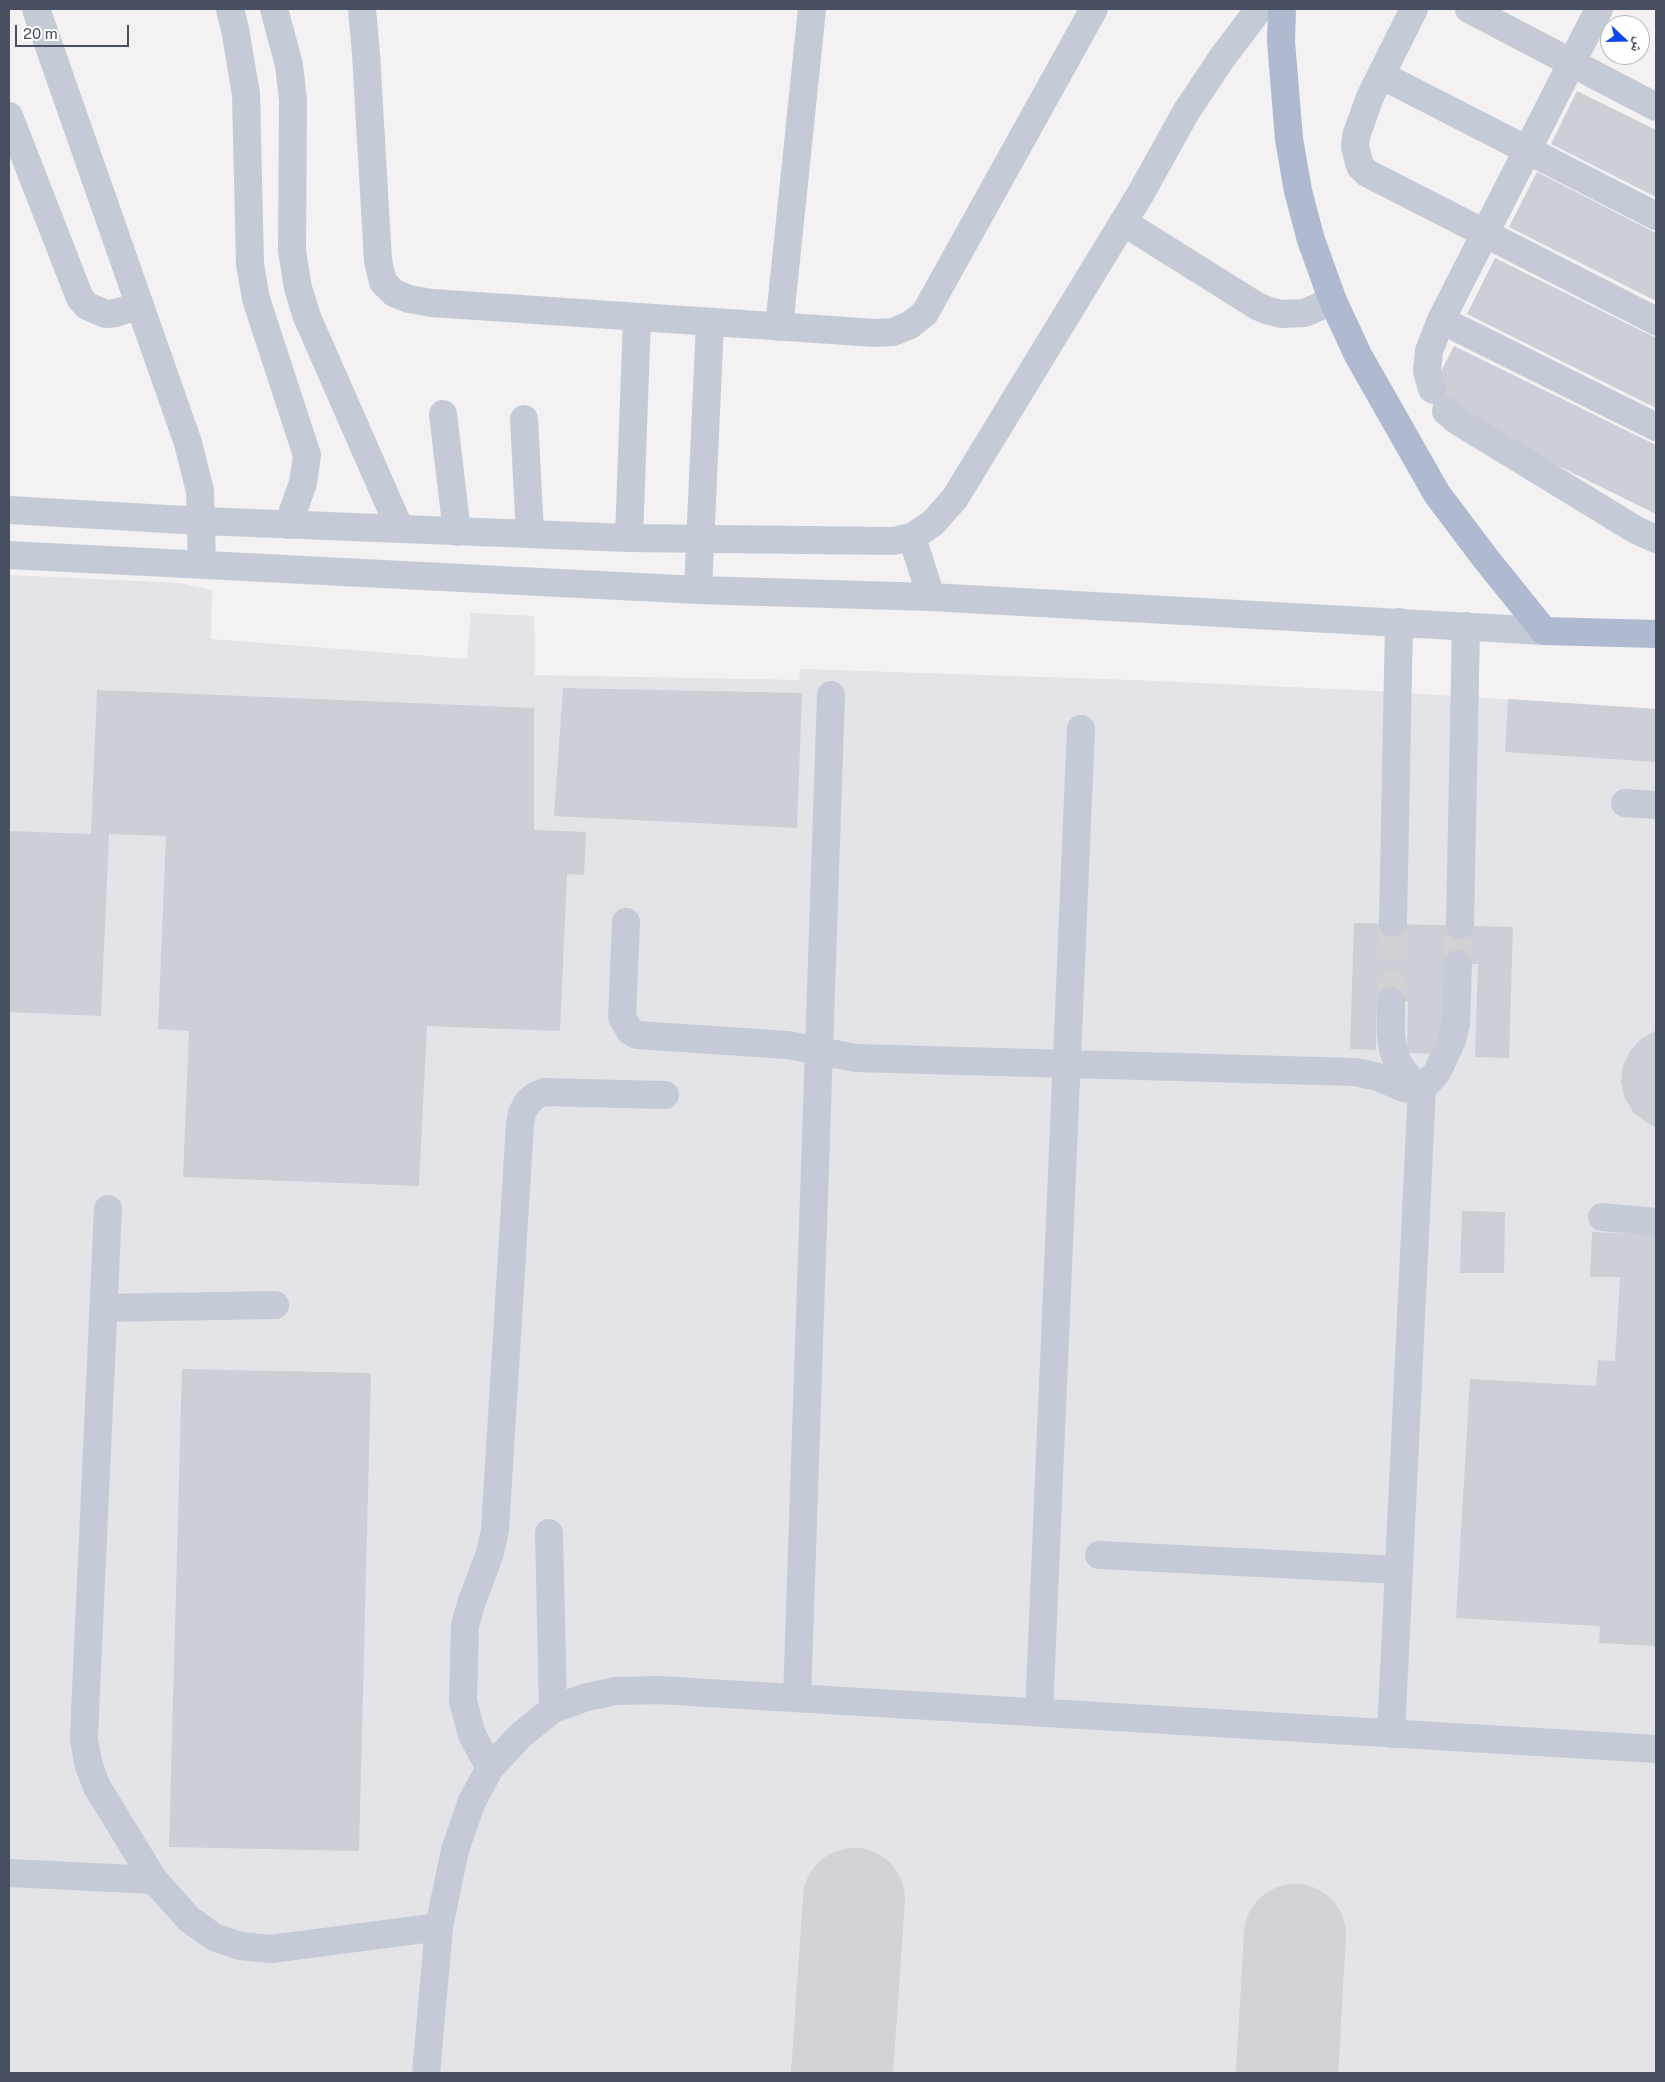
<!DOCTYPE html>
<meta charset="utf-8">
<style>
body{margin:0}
#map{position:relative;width:1665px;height:2082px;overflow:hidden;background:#f3f1f1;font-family:"Public Sans","Noto Naskh Arabic",sans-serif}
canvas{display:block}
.frame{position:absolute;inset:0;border:10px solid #474f60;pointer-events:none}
.north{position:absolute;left:1600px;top:15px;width:50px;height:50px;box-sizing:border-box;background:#fff;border:1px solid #b5b9bf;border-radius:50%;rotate:111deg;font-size:14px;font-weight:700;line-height:20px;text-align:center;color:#474f60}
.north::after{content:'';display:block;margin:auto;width:18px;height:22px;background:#0f45ef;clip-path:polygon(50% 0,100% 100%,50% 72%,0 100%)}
.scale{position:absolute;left:15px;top:25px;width:114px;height:22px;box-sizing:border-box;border:2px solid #474f60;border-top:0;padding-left:6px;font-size:15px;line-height:18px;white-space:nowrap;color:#474f60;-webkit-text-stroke:4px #fff;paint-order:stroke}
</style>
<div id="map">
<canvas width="1665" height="2082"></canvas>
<div class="frame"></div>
<div class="north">ش</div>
<div class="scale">20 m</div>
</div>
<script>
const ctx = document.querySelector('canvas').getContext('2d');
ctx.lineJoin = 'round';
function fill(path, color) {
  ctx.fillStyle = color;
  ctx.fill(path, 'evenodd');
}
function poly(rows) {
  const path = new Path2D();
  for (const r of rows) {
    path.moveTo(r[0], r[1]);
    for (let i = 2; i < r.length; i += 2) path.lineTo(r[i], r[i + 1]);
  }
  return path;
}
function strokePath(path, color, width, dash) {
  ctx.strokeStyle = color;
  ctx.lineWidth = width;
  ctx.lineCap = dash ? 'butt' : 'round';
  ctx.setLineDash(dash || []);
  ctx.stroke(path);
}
fill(poly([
 [9,575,180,583,212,590,211,639,467,659,471,613,534,616,535,675,799,680,801,669,1133,680,1376,691,1656,709,1656,2073,9,2073]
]), '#e2e4e8');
strokePath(poly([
 [842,2073,854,1899],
 [1287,2073,1295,1935]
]), '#d3d2d6', 102);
fill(poly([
 [1577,91,1656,130,1656,197,1551,144],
 [1537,172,1656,233,1656,301,1509,227],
 [1495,258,1656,338,1656,408,1467,314],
 [1454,346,1656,445,1656,514,1426,401],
 [563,688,802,693,797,828,554,816],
 [97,690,534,708,534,830,586,832,584,875,567,874,560,1031,427,1026,419,1186,183,1177,189,1031,158,1029,166,836,109,834,101,1016,9,1012,9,831,91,834],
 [1508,699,1656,709,1656,762,1505,752],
 [1354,923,1513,927,1509,1058,1475,1057,1478,964,1458,964,1443,1054,1407,1053,1408,1001,1377,1000,1376,1050,1350,1049],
 [1656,1030,1656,1127,1647,1123,1634,1113,1625,1099,1621,1082,1623,1066,1630,1051,1641,1039],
 [1462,1211,1505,1212,1504,1273,1460,1273],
 [1592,1232,1656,1235,1656,1646,1599,1643,1600,1626,1456,1618,1470,1379,1596,1386,1598,1360,1615,1361,1620,1277,1590,1277],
 [182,1369,371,1373,359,1851,169,1847]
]), '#cccfd6');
strokePath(poly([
 [1458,964,1460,925],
 [1391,1001,1393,923]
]), '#d1d1d4', 28, [28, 14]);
strokePath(poly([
 [36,9,188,443,200,491,202,565],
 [230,9,235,29,246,94,250,264,256,299,307,455,303,483,288,525],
 [274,9,289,65,293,100,292,251,298,288,307,317,400,529],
 [362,9,366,54,378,261,383,282,394,293,409,299,432,303,876,333,893,332,910,325,925,313,1094,9],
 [1414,9,1370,97,1356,136,1355,147,1360,166,1367,173,1656,321],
 [1469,9,1656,107],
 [1381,75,1656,216],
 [9,116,80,298,87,306,106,314,116,313,140,305],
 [1123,222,1257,306,1269,311,1281,314,1304,313,1333,301],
 [1441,320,1656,427],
 [779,327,812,9],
 [1432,389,1427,371,1429,351,1441,320,1599,9],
 [1446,411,1456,420,1636,530,1656,539],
 [443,414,457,532],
 [524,419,530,534],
 [9,510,202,521,629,538,893,541,912,537,933,523,955,498,1141,193,1186,112,1222,58,1259,9],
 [912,537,931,597],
 [629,538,637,317],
 [9,555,698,590,931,597,1544,631],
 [698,590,710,322],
 [1625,803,1656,805],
 [626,922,622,1017,630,1031,637,1035,788,1045,856,1058,1355,1072,1378,1077,1404,1088,1414,1089,1422,1088,1436,1074,1452,1041,1456,1024,1458,964],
 [1393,923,1399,622],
 [1460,925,1466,626],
 [1391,1001,1391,1034,1393,1050,1399,1065,1409,1078,1422,1088],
 [108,1209,85,1712,84,1740,89,1766,97,1787,154,1880,189,1919,214,1937,240,1946,271,1949,439,1927],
 [1602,1217,1656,1222],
 [104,1308,275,1305],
 [549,1533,553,1709],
 [1099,1555,1399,1570],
 [797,1698,831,695],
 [1039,1712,1081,729],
 [1391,1734,1422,1088],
 [490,1768,472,1735,463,1701,465,1625,472,1601,490,1553,495,1530,520,1124,522,1113,528,1102,535,1096,544,1092,665,1095],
 [9,1873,154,1880],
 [426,2073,439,1927,455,1850,472,1801,490,1768,520,1736,553,1709,587,1697,616,1691,658,1690,1656,1749]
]), '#c4cad6', 28);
strokePath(poly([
 [1282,9,1281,41,1289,139,1298,191,1311,240,1333,301,1358,355,1437,494,1486,559,1544,631,1656,634]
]), '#afbad1', 28);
</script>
